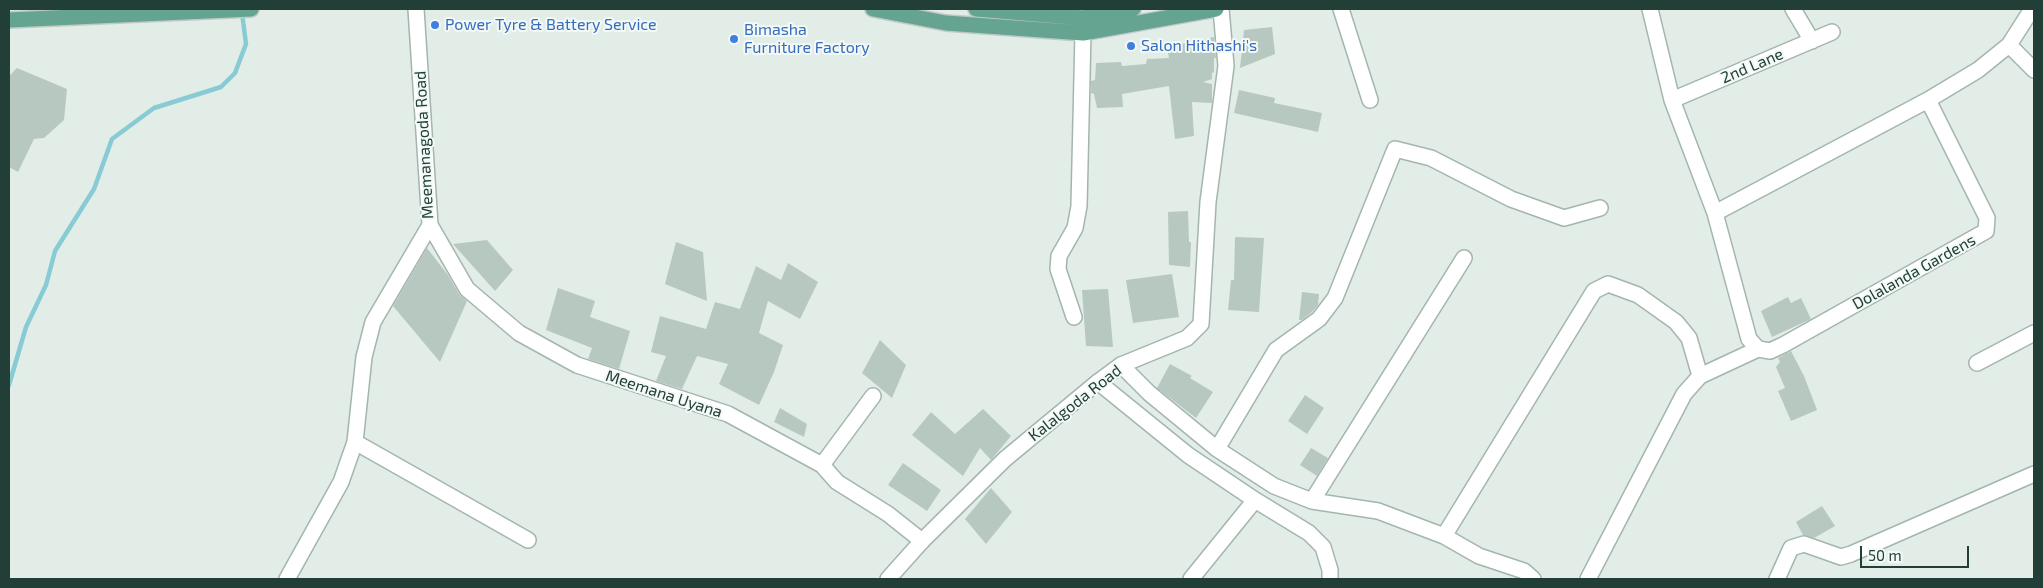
<!DOCTYPE html>
<style>
body{margin:0}
#map{position:relative;width:2043px;height:588px;overflow:hidden;background:#e2ede8;font-family:"Exo 2",sans-serif}
canvas{display:block}
.frame{position:absolute;inset:0;border:10px solid #213f36;pointer-events:none}
.scale{position:absolute;left:1860px;top:546px;width:109px;height:22px;box-sizing:border-box;border:2px solid #213f36;border-top:0;padding-left:6px;font-size:15px;line-height:18px;white-space:nowrap;color:#213f36;-webkit-text-stroke:4px #f3f9f6;paint-order:stroke}
</style>
<div id="map">
<canvas width="2043" height="588"></canvas>
<div class="frame"></div>
<div class="scale">50 m</div>
</div>
<script>
const ctx = document.querySelector('canvas').getContext('2d');
ctx.lineJoin = 'round';
function poly(rows) {
  const path = new Path2D();
  for (const r of rows) {
    path.moveTo(r[0], r[1]);
    for (let i = 2; i < r.length; i += 2) path.lineTo(r[i], r[i + 1]);
  }
  return path;
}
function strokePath(path, color, width, dash) {
  ctx.strokeStyle = color;
  ctx.lineWidth = width;
  ctx.lineCap = dash ? 'butt' : 'round';
  ctx.setLineDash(dash || []);
  ctx.stroke(path);
}
function fill(path, color) {
  ctx.fillStyle = color;
  ctx.fill(path, 'evenodd');
}
function drawText(font, color, halo, rows, align = 'center') {
  ctx.font = font + ' "Exo 2",sans-serif';
  ctx.lineWidth = 4;
  ctx.setLineDash([]);
  ctx.textBaseline = 'middle';
  ctx.strokeStyle = halo;
  ctx.fillStyle = color;
  for (const [text, x, y, turn = 0] of rows) {
    ctx.save();
    ctx.translate(x, y);
    ctx.rotate((+turn || 0) * Math.PI / 180);
    ctx.textAlign = isNaN(turn) ? turn : align;
    if (halo) ctx.strokeText(text, 0, 0);
    ctx.fillText(text, 0, 0);
    ctx.restore();
  }
}
strokePath(poly([
 [9,385,26,327,46,285,55,251,94,189,112,139,154,108,221,87,235,73,246,44,242,13]
]), '#89cbd4', 4.5);
fill(poly([
 [1272,27,1275,54,1240,68,1244,30],
 [1214,37,1216,58,1214,58,1214,72,1212,73,1212,79,1203,82,1212,84,1212,103,1192,102,1194,136,1175,139,1169,86,1122,94,1123,107,1097,108,1094,94,1091,93,1091,81,1095,80,1096,63,1121,62,1122,66,1146,64,1147,59,1169,58,1167,47],
 [17,68,67,89,64,120,44,138,34,139,18,172,9,167,9,76],
 [1239,90,1275,98,1274,103,1322,113,1318,132,1234,113],
 [1188,211,1189,242,1191,242,1190,267,1169,265,1168,212],
 [1235,237,1264,238,1259,312,1228,310,1231,280,1234,280],
 [487,240,513,270,495,291,453,244],
 [676,242,703,252,707,301,665,284],
 [427,248,448,275,459,294,467,301,440,362,393,306],
 [788,263,818,282,800,319,768,301,759,333,783,345,774,372,759,405,719,384,728,364,697,356,682,389,656,381,666,356,651,352,660,316,706,329,715,302,740,309,756,266,781,280],
 [1172,274,1179,317,1133,323,1126,280],
 [558,288,595,301,590,317,630,331,619,369,588,359,592,348,546,330],
 [1108,289,1113,347,1086,346,1082,290],
 [1302,292,1319,294,1318,305,1312,312,1302,320,1299,320],
 [1788,297,1791,303,1801,298,1811,319,1772,337,1761,311],
 [880,340,906,365,892,398,862,373],
 [1791,351,1804,376,1817,410,1791,421,1778,391,1785,388,1776,367,1780,362,1778,358],
 [1170,364,1192,376,1190,378,1213,392,1196,418,1157,388],
 [1305,395,1324,408,1307,434,1288,421],
 [780,408,807,424,804,437,774,422],
 [983,409,1011,436,991,460,980,448,963,476,912,435,931,412,955,434],
 [1311,448,1328,458,1317,476,1300,465],
 [903,463,941,490,927,511,888,485],
 [991,488,1012,512,986,544,965,519],
 [1822,506,1835,526,1814,538,1803,535,1796,522]
]), '#b7c8c1');
const minor = poly([
 [1341,9,1370,100],
 [1650,9,1672,100,1715,213,1749,339,1758,349,1770,351,1783,345,1986,231,1987,218,1928,100,1715,213],
 [1793,9,1812,41],
 [2009,45,2034,70],
 [1672,100,1832,32],
 [1928,100,1978,70,2009,45,2032,9],
 [430,225,467,289,519,333,577,365,728,414,822,465,837,482,888,514,922,541],
 [1074,317,1058,269,1059,256,1075,228,1079,206,1083,33],
 [1977,363,2034,333],
 [1121,365,1149,393,1217,449,1274,486,1312,501,1378,511,1444,536,1479,556,1524,571,1533,579],
 [1098,382,1188,455,1255,500,1309,533,1323,547,1330,570,1330,579],
 [355,442,528,540],
 [1217,449,1276,350,1319,319,1335,298,1395,149,1431,158,1511,199,1564,218,1600,208],
 [822,465,873,396],
 [1312,501,1464,258],
 [1444,536,1594,291,1608,284,1638,295,1676,322,1689,338,1700,376],
 [287,579,341,482,355,442,364,357,373,322,430,225,416,9],
 [1191,579,1255,500],
 [1588,579,1684,394,1700,376,1758,349],
 [1777,579,1791,548,1804,544,1841,557,1851,554,2034,474]
]);
const tertiary = poly([
 [888,579,922,541,1005,459,1098,382,1121,365,1187,338,1201,324,1208,202,1226,66,1221,9]
]);
const primary = poly([
 [873,9,946,23,1083,33,1216,9],
 [976,9,1083,18,1133,9],
 [9,20,251,9]
]);
strokePath(minor, '#a4b5af', 18);
strokePath(tertiary, '#a4b5af', 18);
strokePath(primary, '#c1c9c7', 18);
strokePath(minor, '#fff', 15);
strokePath(tertiary, '#fff', 15);
strokePath(primary, '#65a491', 15);
for (const [x, y, r, color] of [
 [435,25,5,"#3f7fe0"],
 [734,39,5,"#3f7fe0"],
 [1131,46,5,"#3f7fe0"]
]) {
  const dot = new Path2D();
  dot.arc(x, y, r, 0, 2 * Math.PI);
  ctx.fillStyle = color;
  ctx.fill(dot);
  strokePath(dot, '#f3f9f6', 2);
}
drawText('16px', '#366cbe', '#f3f9f6', [
 ["Power Tyre & Battery Service",445,25],
 ["Bimasha",744,30],
 ["Furniture Factory",744,48],
 ["Salon Hithashi's",1141,46]
], 'left');
drawText('16px', '#213f36', '#f3f9f6', [
 ["2nd Lane",1752,66,-23],
 ["Meemanagoda Road",424,145,-93],
 ["Dolalanda Gardens",1914,272,-29],
 ["Meemana Uyana",664,394,18],
 ["Kalalgoda Road",1075,403,-38]
]);
</script>
